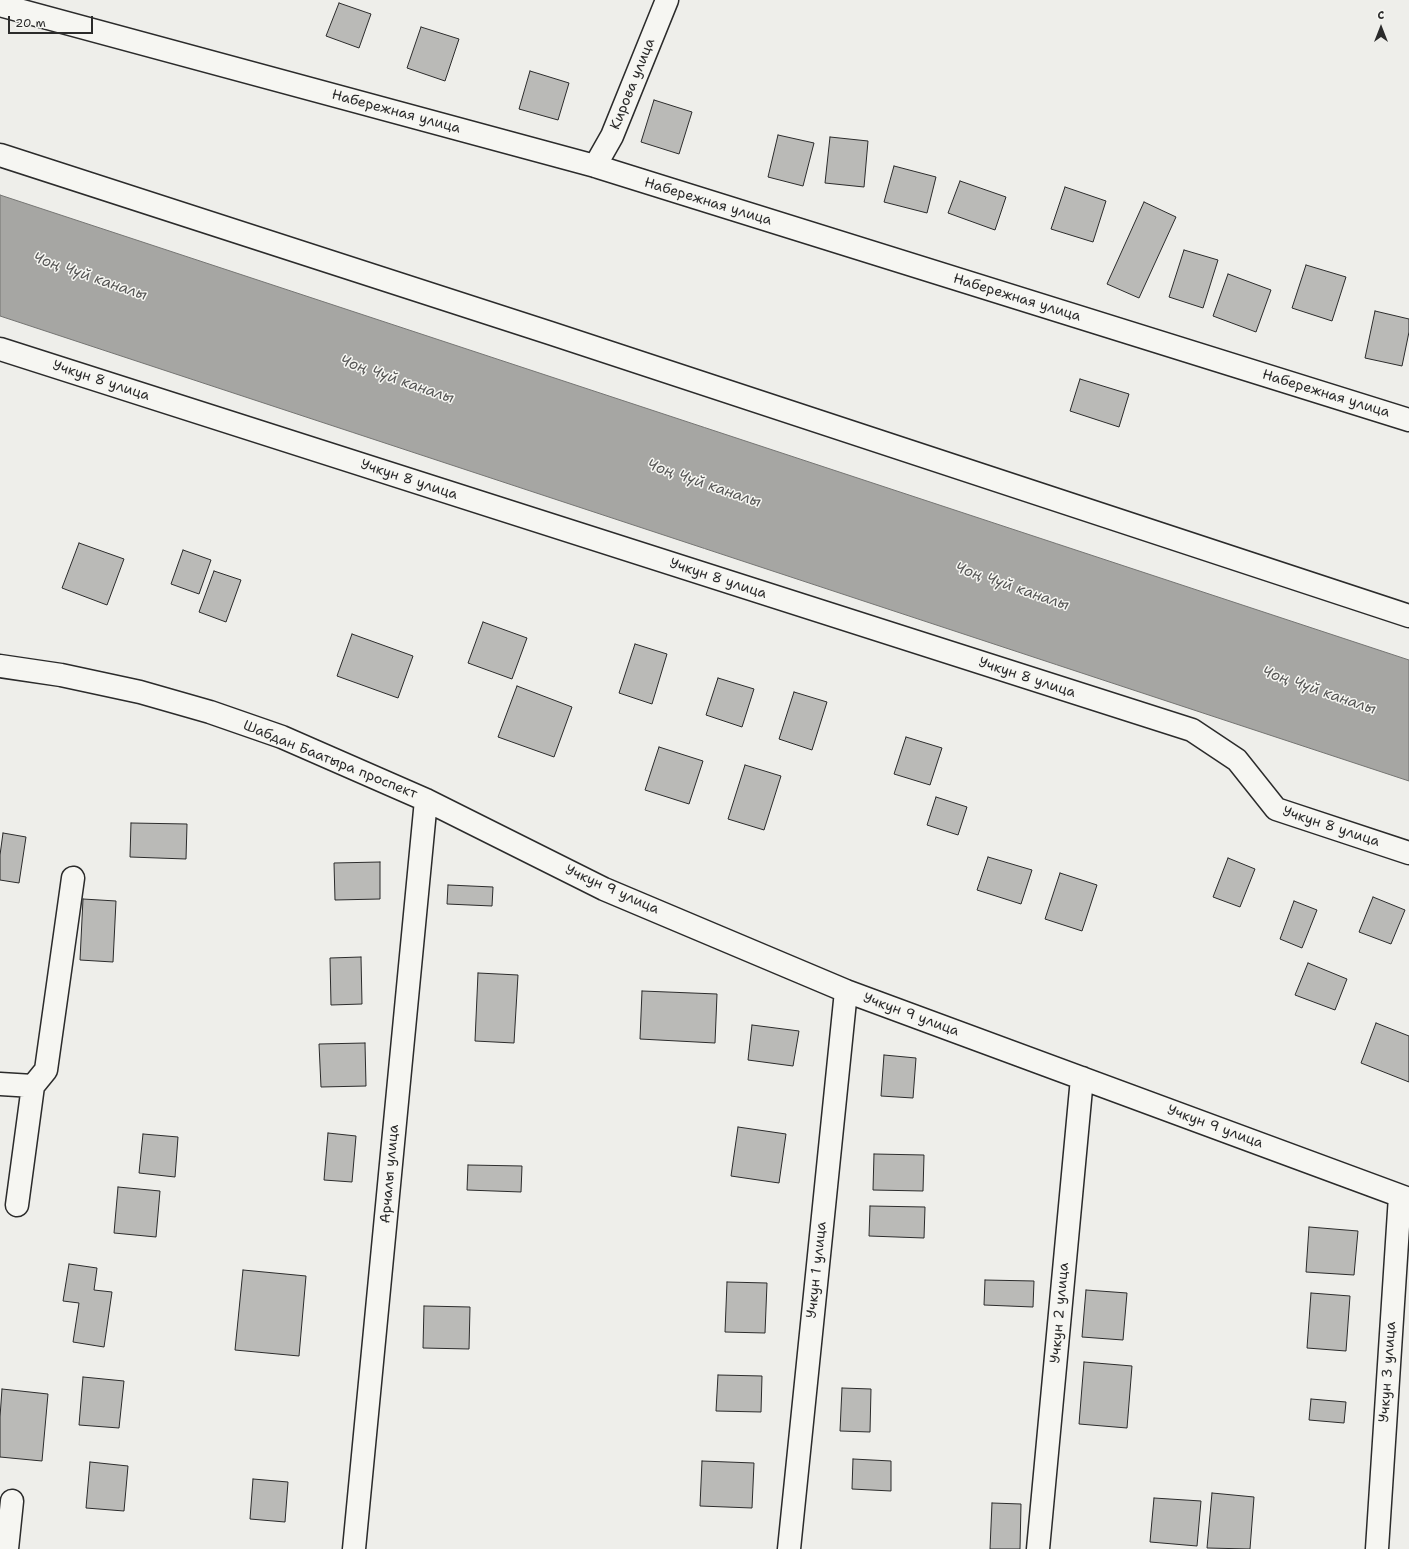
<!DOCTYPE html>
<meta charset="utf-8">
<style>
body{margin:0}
#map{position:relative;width:1409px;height:1549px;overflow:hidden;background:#eeeeea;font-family:"Shantell Sans",sans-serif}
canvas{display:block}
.north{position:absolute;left:1361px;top:8px;width:40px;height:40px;-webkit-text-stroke:3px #f6f6f2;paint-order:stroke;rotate:0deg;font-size:11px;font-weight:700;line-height:16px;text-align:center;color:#2b2b2b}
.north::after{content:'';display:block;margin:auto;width:14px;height:18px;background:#2b2b2b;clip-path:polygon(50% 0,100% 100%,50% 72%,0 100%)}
.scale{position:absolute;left:8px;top:16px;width:85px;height:18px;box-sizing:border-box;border:2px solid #2b2b2b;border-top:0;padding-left:5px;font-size:12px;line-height:14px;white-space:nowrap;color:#2b2b2b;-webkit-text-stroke:3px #f6f6f2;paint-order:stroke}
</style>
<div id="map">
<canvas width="1409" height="1549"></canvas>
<div class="north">С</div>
<div class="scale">20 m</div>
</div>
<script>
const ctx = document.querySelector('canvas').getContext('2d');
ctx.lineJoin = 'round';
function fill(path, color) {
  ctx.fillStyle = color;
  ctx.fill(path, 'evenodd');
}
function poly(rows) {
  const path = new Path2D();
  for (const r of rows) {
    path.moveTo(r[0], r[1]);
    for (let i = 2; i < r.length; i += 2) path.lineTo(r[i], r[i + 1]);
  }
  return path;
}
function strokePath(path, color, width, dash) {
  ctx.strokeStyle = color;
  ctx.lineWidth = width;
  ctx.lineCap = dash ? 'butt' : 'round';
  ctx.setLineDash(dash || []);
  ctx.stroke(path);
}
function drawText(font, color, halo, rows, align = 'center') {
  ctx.font = font + ' "Shantell Sans",sans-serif';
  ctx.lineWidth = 3;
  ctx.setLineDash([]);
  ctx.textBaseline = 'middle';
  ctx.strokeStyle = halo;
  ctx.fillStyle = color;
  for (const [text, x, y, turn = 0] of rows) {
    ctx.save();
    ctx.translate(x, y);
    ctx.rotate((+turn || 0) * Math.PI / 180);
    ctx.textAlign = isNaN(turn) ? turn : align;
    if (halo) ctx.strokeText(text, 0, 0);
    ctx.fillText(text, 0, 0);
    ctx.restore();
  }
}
const water = poly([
 [0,195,1409,660,1409,781,0,316,0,195]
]);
fill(water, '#a6a6a3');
strokePath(water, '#757573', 1);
const building = poly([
 [339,3,371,14,359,48,326,36,339,3],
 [421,27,459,39,445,81,407,68,421,27],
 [530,71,569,83,558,120,519,109,530,71],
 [654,100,692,112,679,154,641,142,654,100],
 [778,135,814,143,803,186,768,177,778,135],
 [830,137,868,141,864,187,825,183,830,137],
 [894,166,936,177,927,213,884,202,894,166],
 [960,181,1006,197,995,230,948,213,960,181],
 [1065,187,1106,201,1093,242,1051,229,1065,187],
 [1144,202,1176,217,1139,298,1107,284,1144,202],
 [1184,250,1218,260,1203,308,1169,297,1184,250],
 [1306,265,1346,277,1332,321,1292,308,1306,265],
 [1228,274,1271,290,1256,332,1213,316,1228,274],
 [1375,311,1409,319,1409,332,1402,366,1365,358,1375,311],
 [1080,379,1129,394,1119,427,1070,411,1080,379],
 [79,543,124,559,107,605,62,588,79,543],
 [183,550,211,560,199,594,171,584,183,550],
 [214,571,241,580,226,622,199,612,214,571],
 [483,622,527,638,512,679,468,663,483,622],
 [352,634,413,656,398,698,337,676,352,634],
 [635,644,667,654,652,704,619,693,635,644],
 [718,678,754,689,742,727,706,715,718,678],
 [517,686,572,707,554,757,498,737,517,686],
 [794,692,827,702,812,750,779,739,794,692],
 [906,737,942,748,930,785,894,774,906,737],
 [659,747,703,761,689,804,645,790,659,747],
 [745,765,781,776,764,830,728,819,745,765],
 [936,797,967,807,958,835,927,825,936,797],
 [131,823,187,824,186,859,130,857,131,823],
 [3,833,26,837,19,883,0,880,0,855,3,833],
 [988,857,1032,870,1021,904,977,890,988,857],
 [1228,858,1255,869,1240,907,1213,897,1228,858],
 [380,862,380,899,335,900,334,863,380,862],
 [1060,873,1097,885,1082,931,1045,919,1060,873],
 [448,885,493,887,492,906,447,904,448,885],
 [1373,897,1405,910,1391,944,1359,932,1373,897],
 [83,899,116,901,113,962,80,960,83,899],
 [1294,901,1317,910,1302,948,1280,939,1294,901],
 [361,957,362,1004,331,1005,330,958,361,957],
 [1308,963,1347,979,1335,1010,1295,995,1308,963],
 [478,973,518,975,514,1043,475,1041,478,973],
 [642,991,717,994,715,1043,640,1039,642,991],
 [1376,1023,1409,1036,1409,1082,1361,1063,1376,1023],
 [752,1025,799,1031,793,1066,748,1060,752,1025],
 [365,1043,366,1086,321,1087,319,1044,365,1043],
 [884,1055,916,1058,913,1098,881,1096,884,1055],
 [738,1127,786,1134,779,1183,731,1176,738,1127],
 [328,1133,356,1136,352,1182,324,1180,328,1133],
 [143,1134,178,1137,175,1177,139,1173,143,1134],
 [874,1154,924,1155,923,1191,873,1190,874,1154],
 [468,1165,522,1166,521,1192,467,1190,468,1165],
 [118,1187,160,1191,156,1237,114,1233,118,1187],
 [870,1206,925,1207,924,1238,869,1236,870,1206],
 [1309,1227,1358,1231,1354,1275,1306,1272,1309,1227],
 [69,1264,97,1268,94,1290,112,1292,104,1347,73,1342,79,1303,63,1301,69,1264],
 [243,1270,306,1276,299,1356,235,1350,243,1270],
 [985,1280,1034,1281,1033,1307,984,1305,985,1280],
 [727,1282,767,1283,765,1333,725,1332,727,1282],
 [1086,1290,1127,1293,1123,1340,1082,1337,1086,1290],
 [1311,1293,1350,1296,1346,1351,1307,1348,1311,1293],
 [424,1306,470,1307,469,1349,423,1348,424,1306],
 [1084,1362,1132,1366,1127,1428,1079,1424,1084,1362],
 [718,1375,762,1376,761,1412,716,1411,718,1375],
 [83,1377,124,1381,119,1428,79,1425,83,1377],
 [842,1388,871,1389,870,1432,840,1431,842,1388],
 [2,1389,48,1394,42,1461,0,1457,0,1417,2,1389],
 [1311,1399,1346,1402,1344,1423,1309,1420,1311,1399],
 [853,1459,891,1461,891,1491,852,1489,853,1459],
 [702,1461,754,1463,752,1508,700,1506,702,1461],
 [90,1462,128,1466,124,1511,86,1508,90,1462],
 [253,1479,288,1482,285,1522,250,1519,253,1479],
 [1212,1493,1254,1497,1250,1549,1207,1548,1212,1493],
 [1154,1498,1201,1501,1197,1546,1150,1542,1154,1498],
 [992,1503,1021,1504,1020,1549,990,1549,992,1503]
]);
fill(building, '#babab7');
strokePath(building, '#2b2b2b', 1);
const minor = poly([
 [0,5,595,166,1409,420],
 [0,155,550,333,1409,616],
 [595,166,612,136,667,0],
 [0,349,1192,730,1237,760,1276,809,1409,853],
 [0,666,61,675,140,692,210,712,282,737,426,800,604,889,846,991,1409,1199],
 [0,1084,33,1086],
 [17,1205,33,1086,46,1070,73,878],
 [7,1549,12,1501],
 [354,1549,426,800],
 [789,1549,846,991],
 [1038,1549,1082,1078],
 [1377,1549,1400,1196]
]);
strokePath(minor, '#2b2b2b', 25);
strokePath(minor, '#f6f6f2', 22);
drawText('14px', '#2b2b2b', '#f6f6f2', [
 ["Кирова улица",633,84,-68],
 ["Набережная улица",396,112,15],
 ["Набережная улица",708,202,17],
 ["Набережная улица",1017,298,17],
 ["Учкун 8 улица",101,381,18],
 ["Набережная улица",1326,394,17],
 ["Учкун 8 улица",409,480,18],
 ["Учкун 8 улица",718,579,18],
 ["Учкун 8 улица",1027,678,18],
 ["Шабдан Баатыра проспект",330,760,22],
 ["Учкун 8 улица",1331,827,18],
 ["Учкун 9 улица",612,890,24],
 ["Учкун 9 улица",911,1015,20],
 ["Учкун 9 улица",1215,1127,20],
 ["Арчалы улица",390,1174,-85],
 ["Учкун 1 улица",817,1270,-84],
 ["Учкун 2 улица",1060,1313,-85],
 ["Учкун 3 улица",1388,1372,-86]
]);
drawText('italic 15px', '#565655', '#f6f6f2', [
 ["Чоң Чүй каналы",90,277,19],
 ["Чоң Чүй каналы",397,380,19],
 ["Чоң Чүй каналы",704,484,19],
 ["Чоң Чүй каналы",1012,587,19],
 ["Чоң Чүй каналы",1319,691,19]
]);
</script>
